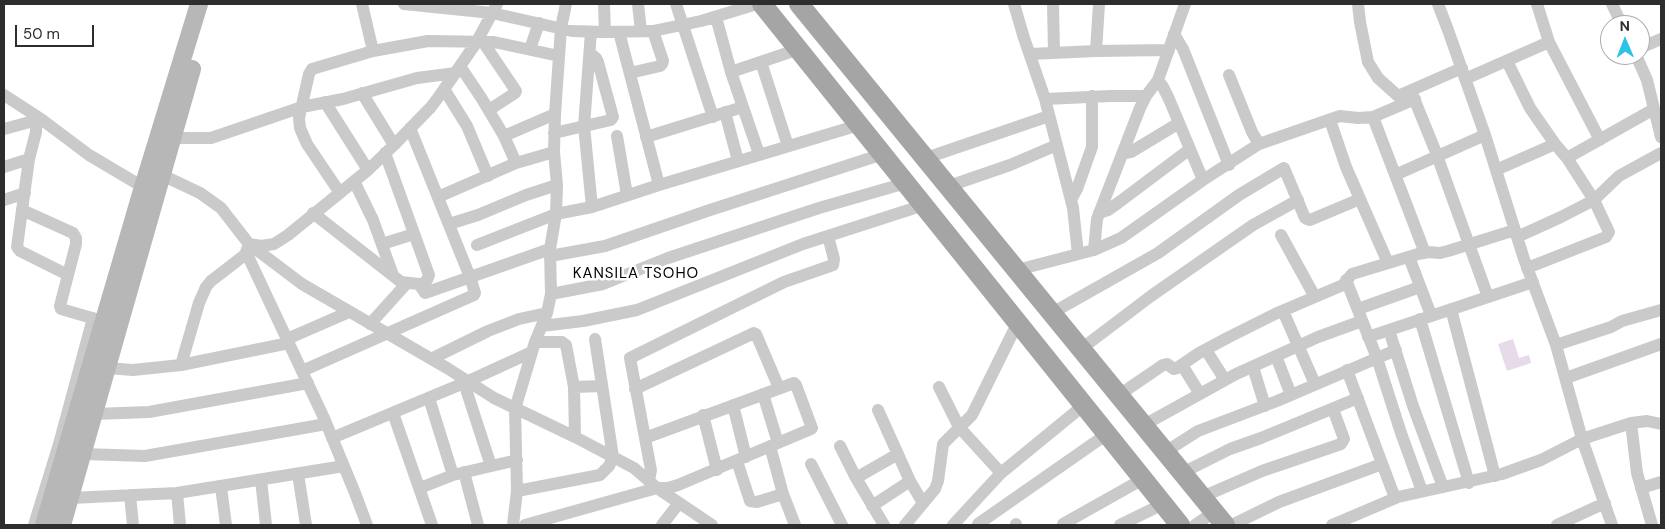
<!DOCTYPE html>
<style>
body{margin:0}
#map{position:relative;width:1665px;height:529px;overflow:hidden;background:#fff;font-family:"DM Sans",sans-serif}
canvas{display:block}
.frame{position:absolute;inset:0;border:5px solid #2d2d2d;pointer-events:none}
.north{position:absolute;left:1600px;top:15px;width:50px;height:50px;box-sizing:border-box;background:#fff;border:1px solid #ababab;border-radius:50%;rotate:359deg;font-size:14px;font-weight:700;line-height:20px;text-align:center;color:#2d2d2d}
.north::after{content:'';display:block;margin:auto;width:18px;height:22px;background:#2cc3e6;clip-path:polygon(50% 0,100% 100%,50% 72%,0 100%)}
.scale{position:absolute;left:15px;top:25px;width:79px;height:22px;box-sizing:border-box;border:2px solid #2d2d2d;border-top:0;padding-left:6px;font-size:15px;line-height:18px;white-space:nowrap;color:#2d2d2d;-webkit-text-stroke:4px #fff;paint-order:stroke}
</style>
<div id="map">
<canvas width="1665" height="529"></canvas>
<div class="frame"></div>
<div class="north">N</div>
<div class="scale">50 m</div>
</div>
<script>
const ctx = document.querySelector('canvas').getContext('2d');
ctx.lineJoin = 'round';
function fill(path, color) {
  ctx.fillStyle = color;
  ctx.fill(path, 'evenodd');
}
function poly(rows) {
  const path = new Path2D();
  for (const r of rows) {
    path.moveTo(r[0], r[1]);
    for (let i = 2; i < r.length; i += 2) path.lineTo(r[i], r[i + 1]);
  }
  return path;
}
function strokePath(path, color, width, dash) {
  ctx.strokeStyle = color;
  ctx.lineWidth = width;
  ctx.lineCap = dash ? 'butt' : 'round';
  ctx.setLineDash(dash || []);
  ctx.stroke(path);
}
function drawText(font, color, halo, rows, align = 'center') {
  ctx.font = font + ' "DM Sans",sans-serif';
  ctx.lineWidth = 5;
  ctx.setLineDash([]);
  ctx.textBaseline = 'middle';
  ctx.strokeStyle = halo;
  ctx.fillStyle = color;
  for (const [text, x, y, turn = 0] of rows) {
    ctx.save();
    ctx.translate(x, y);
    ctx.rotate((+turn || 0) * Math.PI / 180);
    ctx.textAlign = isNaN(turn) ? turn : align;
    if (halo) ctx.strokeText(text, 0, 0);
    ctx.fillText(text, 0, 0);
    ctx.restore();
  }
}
fill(poly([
 [1513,339,1519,358,1529,355,1531,363,1507,371,1498,344]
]), '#e6daeb');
strokePath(poly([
 [362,4,373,51],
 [404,4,492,13,572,31,605,32,653,31,701,21,757,4],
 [604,4,605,32],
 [638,4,641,31],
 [676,4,713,117],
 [1014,4,1024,38,1045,99,1073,208,1078,254],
 [1053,4,1054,52],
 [1358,4,1360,22,1368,62,1378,78,1398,96,1462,68],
 [1438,4,1448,30,1485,135,1524,259,1556,345,1582,439,1612,525],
 [1537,4,1549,42,1600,140],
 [1612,4,1622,25],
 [716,17,731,72,759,154],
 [591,32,584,126,592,207],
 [619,32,659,185],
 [1174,34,1183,49,1229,165],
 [483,42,516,91,515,93,489,110],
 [1640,48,1661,39],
 [530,49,539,23],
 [1096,51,1099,4],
 [1030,54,1096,51,1169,50],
 [1636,55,1647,80,1661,137],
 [1507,61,1530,108,1555,144,1567,158,1594,200,1609,232,1606,237,1527,268],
 [761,62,788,146],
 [460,66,482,99,504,136,516,163],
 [731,72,799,49],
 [630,73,660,66,662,64,663,61,653,31],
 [1229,75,1252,132,1259,144],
 [1465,79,1549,42],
 [1158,80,1163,87,1169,99,1203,180],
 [444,89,467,126,488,176],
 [1411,91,1435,150,1488,297],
 [362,93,394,145],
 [4,95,41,119,89,155,143,187],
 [1045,99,1111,96,1146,96],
 [325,102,368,170],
 [725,112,738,161],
 [1373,117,1425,253],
 [36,120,36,132,29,159,17,247,20,251,68,275],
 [1330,120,1346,167,1388,263],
 [4,129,41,119],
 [554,133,611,120,613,117,598,62,596,58,590,53],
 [504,136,555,114],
 [617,136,627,195],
 [646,137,743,107],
 [172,138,211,138,302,107,343,99,417,78,456,73],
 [385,153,429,275,427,280,421,286],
 [1122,154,1131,152,1179,123],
 [926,158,1049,116],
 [1567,158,1654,109],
 [4,167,29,159],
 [1496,170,1555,144],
 [162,175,200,193,221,208,249,244,302,284,447,368,494,398,575,437,634,468,657,488,712,525],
 [1395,175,1485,135],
 [354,181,373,220,393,275],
 [949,186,1010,165,1057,145],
 [340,193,307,144,300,128,299,118,309,74,312,69,373,51,428,41,494,42,559,56],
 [438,197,516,163,554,152],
 [4,200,25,193],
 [1071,200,1077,189,1092,147,1092,96],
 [22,210,73,233,76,238,76,244,60,306,61,309,99,320],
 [313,213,401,282,419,284,425,293,550,249],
 [1099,213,1108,210,1118,203,1190,149],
 [449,224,478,215,526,195,557,185],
 [1281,235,1315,297],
 [1517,237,1561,217,1594,200,1619,176,1661,153],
 [382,244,414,234],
 [477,245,556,214,592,207,659,185,859,125],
 [1094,250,1097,219,1140,108,1146,96,1158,80,1185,4],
 [550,256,605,246,710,210,883,154],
 [1409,257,1431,315],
 [1017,270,1094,250,1121,238,1203,180,1259,144,1340,116,1358,118,1373,117,1415,99],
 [1346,280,1377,358,1401,433,1422,491],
 [551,294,603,284,668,258,819,208,906,183],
 [1358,309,1420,287],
 [1451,309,1495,476],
 [1283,311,1315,384],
 [1052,313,1158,253,1239,195,1284,168,1305,218,1307,219,1310,220,1360,199],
 [1420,319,1469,483],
 [370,324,407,283],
 [542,326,583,321,637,310,803,244,924,205],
 [1389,330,1413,406,1443,487],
 [1368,337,1533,282],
 [287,339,349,312],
 [535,342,562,342,566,345,574,387,575,437],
 [1556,345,1611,327,1622,321,1661,310],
 [1081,349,1151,296,1253,225,1298,200],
 [1206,350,1225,380],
 [1276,356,1291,395],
 [431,359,488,331,519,319,547,313],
 [181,365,199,303,206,287,211,281,246,254],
 [1182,365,1200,394],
 [1253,367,1265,406],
 [107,368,133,370,181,365,289,343],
 [1347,370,1395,498],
 [302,371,474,295,475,293,470,277,410,128],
 [1566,378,1661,344],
 [464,383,491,466],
 [574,387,602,386],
 [939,387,959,427,1001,473],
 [635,389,754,333,756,334,779,388],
 [763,394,778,443],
 [1119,395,1163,365,1167,364,1174,369,1177,368,1199,353,1229,337,1275,314,1343,285,1352,274,1418,254,1428,252,1440,253,1448,251,1515,230],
 [429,398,453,475],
 [733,405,746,457],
 [878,410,910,481,923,503],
 [86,412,94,414,149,412,308,383],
 [393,413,432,525],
 [703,415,717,470],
 [1631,423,1637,473,1652,525],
 [1144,425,1236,374,1318,337,1362,321],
 [332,438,464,383,532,352],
 [770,446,783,494,795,525],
 [840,446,856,478,884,525],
 [1165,452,1198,431,1277,401,1396,350],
 [83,454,145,456,326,424],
 [737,461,750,501,757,502,783,494],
 [811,464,842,525],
 [464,472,478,525],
 [1182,473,1230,449,1261,438,1358,398],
 [298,474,306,525],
 [856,478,898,454],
 [261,480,266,525],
 [649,481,651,470,630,358,784,282,833,265,834,259,828,236],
 [221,487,226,525],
 [420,488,453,475,517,460],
 [1641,488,1661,482],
 [517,491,600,475,609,466,613,457,595,339],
 [177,493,180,525],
 [130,495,133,525],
 [1202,497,1262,471,1341,444,1344,439,1333,409],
 [71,498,177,493,344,466],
 [872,506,910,481],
 [978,524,1107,434],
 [1016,524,1016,525],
 [1063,524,1143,479],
 [34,525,59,444,93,318],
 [367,525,355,493,324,418,246,252,249,244,261,246,274,244,288,235,368,170,394,145,431,107,440,95,476,43,497,4],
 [513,525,517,491,515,409,535,342,547,313,551,294,550,249,556,214,557,185,554,152,555,114,561,28,566,4],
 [525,525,657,488,668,488,678,485,811,429,812,428,796,385,794,383,645,438],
 [662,525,679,503],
 [905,525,935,489,938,481,943,444,972,415,1018,322],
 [953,525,1001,473,1084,405],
 [1120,525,1163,504],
 [1195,525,1214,512],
 [1232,525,1279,502,1382,464],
 [1332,525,1398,497,1502,474,1541,460,1582,439,1631,423,1647,421,1661,424],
 [1557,525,1605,503]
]), '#cacaca', 12);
strokePath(poly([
 [44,525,143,187,199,4],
 [62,525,192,69]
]), '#b7b7b7', 18);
strokePath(poly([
 [762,4,1180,525],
 [799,4,1225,525]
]), '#a5a5a5', 20);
ctx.letterSpacing = '1px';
drawText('15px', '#000', '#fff', [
 ["KANSILA TSOHO",636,274]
]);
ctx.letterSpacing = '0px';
</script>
